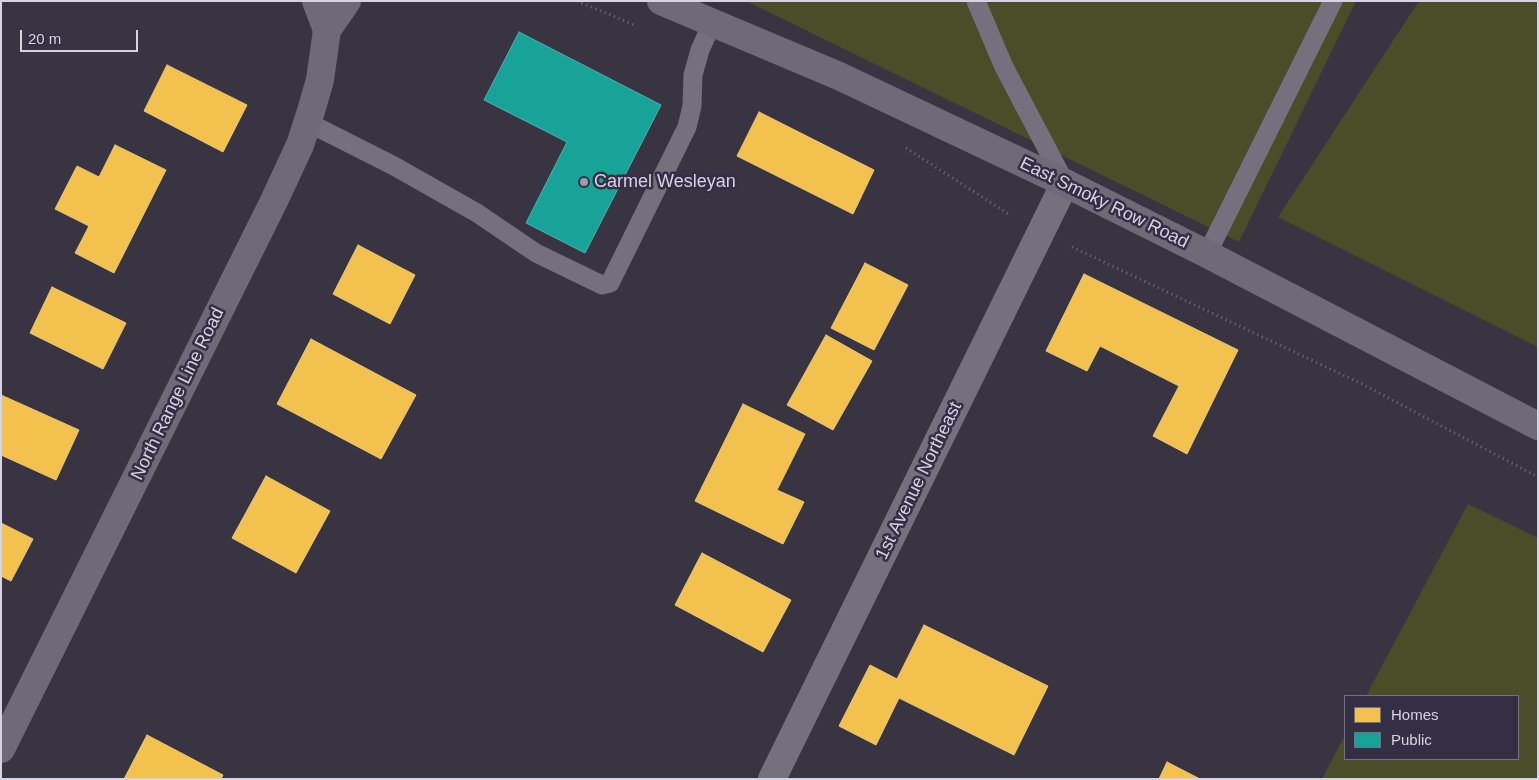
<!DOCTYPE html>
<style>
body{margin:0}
#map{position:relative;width:1539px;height:780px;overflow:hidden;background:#383441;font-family:Arial,sans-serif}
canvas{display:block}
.frame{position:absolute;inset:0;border:2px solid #d6d3e2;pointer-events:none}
.legend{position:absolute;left:1344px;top:695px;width:175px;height:65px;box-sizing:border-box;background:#352f46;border:1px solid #757184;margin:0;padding:6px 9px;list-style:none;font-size:15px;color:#d6d3e2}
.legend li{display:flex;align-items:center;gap:10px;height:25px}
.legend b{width:25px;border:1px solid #757184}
.scale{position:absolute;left:20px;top:30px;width:118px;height:22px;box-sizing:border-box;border:2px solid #d6d3e2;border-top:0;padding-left:6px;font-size:15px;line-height:18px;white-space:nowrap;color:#d6d3e2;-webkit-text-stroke:4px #352f46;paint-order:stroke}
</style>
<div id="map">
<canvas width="1539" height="780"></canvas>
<div class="frame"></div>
<ul class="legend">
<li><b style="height:14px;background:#f2c14e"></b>Homes</li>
<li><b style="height:14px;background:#17a398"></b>Public</li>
</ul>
<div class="scale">20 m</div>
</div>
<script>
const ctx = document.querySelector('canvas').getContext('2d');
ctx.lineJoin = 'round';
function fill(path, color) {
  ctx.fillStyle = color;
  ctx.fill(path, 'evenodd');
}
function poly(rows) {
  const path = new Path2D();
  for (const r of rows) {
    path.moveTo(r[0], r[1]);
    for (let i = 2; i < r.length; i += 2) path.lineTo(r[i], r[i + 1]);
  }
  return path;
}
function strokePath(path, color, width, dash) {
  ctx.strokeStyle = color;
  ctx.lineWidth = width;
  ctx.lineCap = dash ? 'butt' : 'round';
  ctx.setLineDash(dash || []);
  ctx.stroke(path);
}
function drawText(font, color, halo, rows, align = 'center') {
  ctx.font = font + ' Arial,sans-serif';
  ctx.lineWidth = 5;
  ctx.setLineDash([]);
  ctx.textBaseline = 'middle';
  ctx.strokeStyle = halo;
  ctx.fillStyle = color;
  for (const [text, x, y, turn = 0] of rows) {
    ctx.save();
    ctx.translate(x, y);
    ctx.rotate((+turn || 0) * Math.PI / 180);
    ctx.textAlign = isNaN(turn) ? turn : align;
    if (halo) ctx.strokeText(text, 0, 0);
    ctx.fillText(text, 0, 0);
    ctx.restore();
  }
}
fill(poly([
 [746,1,1356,1,1239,242],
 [1419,1,1538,1,1538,347,1278,217],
 [1468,504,1538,538,1538,779,1322,779,1345,735,1345,759,1518,759,1518,696,1366,696]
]), '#494e28');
const homes = poly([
 [167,65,247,105,223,152,144,111,167,65],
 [759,112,874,170,853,214,737,156,759,112],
 [115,145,166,170,114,273,75,253,89,226,55,209,77,166,99,177,115,145],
 [358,245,415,275,390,324,333,294,358,245],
 [865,263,908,285,874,350,831,328,865,263],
 [1084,274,1238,350,1187,454,1153,436,1179,386,1100,346,1087,371,1046,351,1084,274],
 [52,287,126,323,103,369,30,333,52,287],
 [826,335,872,361,833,430,787,405,826,335],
 [311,339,416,395,381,459,277,404,311,339],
 [1,395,79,430,56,480,1,455,1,395],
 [743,404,805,434,777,490,804,502,783,544,695,501,743,404],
 [266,476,330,511,296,573,232,538,266,476],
 [1,523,33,539,11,581,1,576,1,523],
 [702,553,791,600,763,652,675,605,702,553],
 [924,625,1048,686,1014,755,899,698,876,745,839,726,870,665,897,679,924,625],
 [147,735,223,775,221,779,124,779,147,735],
 [1167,762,1200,779,1159,779,1167,762]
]);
fill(homes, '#f2c14e');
strokePath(homes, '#eac67a', 1);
const public = poly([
 [519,32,661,105,585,253,526,223,567,142,484,100,519,32]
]);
fill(public, '#17a398');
strokePath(public, '#50b1ae', 1);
strokePath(poly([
 [577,1,637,26],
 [906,148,1010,215],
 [1072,247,1362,384,1538,477]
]), '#726f7a', 3, [1, 4]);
strokePath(poly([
 [976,1,1004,67,1065,183],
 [307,122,394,166,477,213,536,253,602,285,610,283,687,127,692,106,693,75,700,50,712,23],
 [1207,254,1333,1]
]), '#74707e', 19);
strokePath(poly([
 [772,779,1065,183]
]), '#74707e', 28);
strokePath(poly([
 [316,1,327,30],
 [661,1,839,76,1065,183,1207,254,1538,426],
 [1,749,274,201,300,145,311,111,320,80,327,30,347,1]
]), '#6e6a78', 28);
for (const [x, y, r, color] of [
 [584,182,5,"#9f9baa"]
]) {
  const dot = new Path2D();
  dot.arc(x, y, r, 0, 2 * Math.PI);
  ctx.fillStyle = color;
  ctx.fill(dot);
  strokePath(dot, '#352f46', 2);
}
drawText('18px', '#d6d3e2', '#352f46', [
 ["Carmel Wesleyan",594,182]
], 'left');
drawText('18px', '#d6d3e2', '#352f46', [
 ["East Smoky Row Road",1104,203,26],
 ["North Range Line Road",178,394,-64],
 ["1st Avenue Northeast",919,481,-64]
]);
</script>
